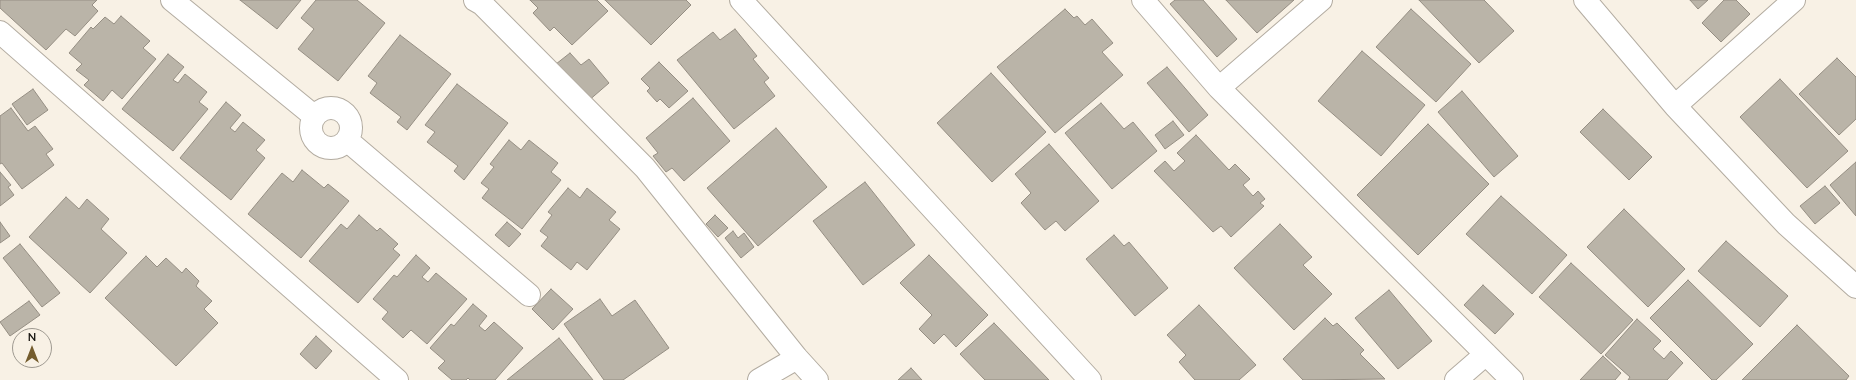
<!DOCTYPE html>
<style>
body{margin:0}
#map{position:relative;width:1856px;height:380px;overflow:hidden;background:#f8f1e5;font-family:Lato,sans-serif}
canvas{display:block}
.north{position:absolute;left:12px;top:328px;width:40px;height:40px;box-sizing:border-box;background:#f8f1e5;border:1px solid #9e9990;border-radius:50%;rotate:0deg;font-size:11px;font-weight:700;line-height:16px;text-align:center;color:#171511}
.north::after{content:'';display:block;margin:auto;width:14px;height:18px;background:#745c2d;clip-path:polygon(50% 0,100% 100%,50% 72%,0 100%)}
</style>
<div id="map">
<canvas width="1856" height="380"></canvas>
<div class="north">N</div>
</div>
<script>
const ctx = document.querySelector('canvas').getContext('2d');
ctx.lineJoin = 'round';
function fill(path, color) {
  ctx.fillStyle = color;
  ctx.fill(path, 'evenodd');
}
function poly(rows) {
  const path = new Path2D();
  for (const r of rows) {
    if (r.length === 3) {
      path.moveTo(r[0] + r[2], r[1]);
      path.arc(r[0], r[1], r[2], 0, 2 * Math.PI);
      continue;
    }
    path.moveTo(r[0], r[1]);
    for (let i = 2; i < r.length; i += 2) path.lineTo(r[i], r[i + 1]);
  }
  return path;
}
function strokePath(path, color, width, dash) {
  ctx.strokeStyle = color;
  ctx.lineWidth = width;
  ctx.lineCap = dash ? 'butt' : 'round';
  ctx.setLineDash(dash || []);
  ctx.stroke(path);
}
const building = poly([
 [0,0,97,0,92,5,98,11,75,36,66,29,46,50,0,8,0,0],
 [240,0,301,0,277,29,240,0],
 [316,0,357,0,385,23,338,81,298,49,314,29,301,18,316,0],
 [530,0,597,0,608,11,572,45,554,27,550,31,533,13,538,8,530,0],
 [605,0,686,0,691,5,651,45,605,0],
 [1175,0,1203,0,1237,39,1217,57,1170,4,1175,0],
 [1226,0,1294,0,1257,33,1226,0],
 [1419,0,1484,0,1514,31,1479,63,1419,0],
 [1690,0,1708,0,1698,9,1690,0],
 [1724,0,1736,0,1750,14,1721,42,1702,23,1724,0],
 [1065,9,1074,18,1077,16,1085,25,1092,19,1113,43,1102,52,1123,75,1055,133,997,67,1065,9],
 [1411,9,1471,64,1436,102,1376,47,1411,9],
 [121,16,150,41,143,48,156,59,122,99,112,90,103,101,84,85,89,80,76,70,82,64,69,53,91,27,93,29,105,17,114,24,121,16],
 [735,29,757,56,753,59,769,78,764,82,775,96,734,129,677,60,713,32,720,40,735,29],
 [400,35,451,74,407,130,397,122,401,117,370,93,377,83,368,76,400,35],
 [1362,51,1425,105,1381,156,1318,101,1362,51],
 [570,53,581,65,589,59,609,83,587,102,556,64,570,53],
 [168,54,184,67,173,80,178,83,185,74,207,92,199,102,208,109,173,151,122,109,168,54],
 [1837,58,1856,77,1856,119,1839,135,1799,94,1837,58],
 [659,62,688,91,669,108,660,99,657,102,647,91,650,88,641,79,659,62],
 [1167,67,1208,115,1189,132,1147,83,1167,67],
 [991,73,1046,132,992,182,937,123,991,73],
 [1780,79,1848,151,1807,188,1740,117,1780,79],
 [457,84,508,123,464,180,454,171,458,166,427,142,435,132,425,125,457,84],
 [33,89,48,110,27,125,12,104,33,89],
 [1462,91,1518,156,1494,177,1438,112,1462,91],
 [693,98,730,141,684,181,672,168,666,172,653,156,658,153,646,138,693,98],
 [226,102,241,115,230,128,235,132,243,122,265,140,256,150,265,158,231,200,180,158,226,102],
 [1101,103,1124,129,1133,122,1157,151,1112,189,1065,133,1101,103],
 [11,108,28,131,35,126,53,149,46,154,54,165,22,189,2,163,0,164,0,116,11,108],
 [1603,109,1652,157,1629,180,1580,132,1603,109],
 [1173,121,1184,135,1165,149,1155,135,1173,121],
 [1428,124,1489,184,1418,255,1357,195,1428,124],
 [776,128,827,187,758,246,707,188,776,128],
 [1196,135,1229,170,1235,164,1250,179,1243,185,1253,196,1258,191,1265,199,1260,203,1264,206,1231,237,1221,226,1213,232,1154,171,1165,161,1174,171,1185,161,1177,153,1196,135],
 [509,140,521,150,529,140,558,163,551,172,561,180,522,229,482,198,489,189,481,183,494,167,490,164,509,140],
 [1049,144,1099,201,1065,231,1056,221,1045,230,1021,203,1031,193,1015,174,1049,144],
 [1856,162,1856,216,1830,185,1856,162],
 [302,170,324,188,328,184,349,201,301,258,248,214,282,173,293,182,302,170],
 [0,172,11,185,8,187,14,195,0,206,0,172],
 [865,182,915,245,863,285,813,221,865,182],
 [1825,186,1840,203,1815,224,1800,206,1825,186],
 [568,188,580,198,587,188,616,212,609,220,620,229,587,270,577,262,571,270,541,246,548,237,540,231,552,215,548,212,568,188],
 [1501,196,1567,255,1532,294,1466,234,1501,196],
 [66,197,79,209,87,199,109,219,101,229,127,253,90,293,29,237,66,197],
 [1624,209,1685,269,1648,307,1587,247,1624,209],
 [359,215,377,231,380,228,398,244,393,249,400,255,358,303,309,261,341,224,347,229,359,215],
 [715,215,728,228,718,237,706,224,715,215],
 [0,222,10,236,0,243,0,222],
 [507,222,521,234,509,247,495,235,507,222],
 [1280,224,1312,257,1303,265,1332,294,1294,330,1234,268,1280,224],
 [733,231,738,238,744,233,754,247,741,258,725,238,733,231],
 [1114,235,1124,246,1129,242,1168,288,1135,316,1086,259,1114,235],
 [1726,241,1788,296,1760,327,1698,271,1726,241],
 [20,244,60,293,42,307,3,258,20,244],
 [416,255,430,268,422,277,428,282,436,273,467,299,427,344,411,330,403,338,382,319,388,312,373,299,394,275,397,277,416,255],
 [929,255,988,315,956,347,944,334,934,344,919,329,932,315,900,283,929,255],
 [146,256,157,267,166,258,182,273,186,268,199,281,196,286,212,301,204,309,218,323,176,366,105,298,146,256],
 [1571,263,1633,320,1601,354,1539,297,1571,263],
 [1688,280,1753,344,1716,380,1712,380,1650,318,1688,280],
 [1483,285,1514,314,1495,334,1464,305,1483,285],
 [551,289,573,309,553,330,532,309,551,289],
 [1389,290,1432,341,1398,369,1355,318,1389,290],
 [600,299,612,316,635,300,669,348,623,380,604,380,564,324,600,299],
 [29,301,40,315,10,336,0,322,29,301],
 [473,304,487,316,479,326,485,331,494,322,523,348,495,380,470,380,468,378,466,380,452,380,438,368,445,361,430,348,451,324,454,326,473,304],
 [1199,305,1256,365,1239,380,1195,380,1179,362,1186,355,1167,335,1199,305],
 [1325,318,1333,326,1337,323,1364,350,1360,354,1385,379,1303,380,1283,359,1325,318],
 [1637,319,1661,341,1653,349,1664,359,1671,351,1683,363,1667,380,1628,380,1630,377,1605,355,1637,319],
 [994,323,1049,380,985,380,960,354,994,323],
 [1797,325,1849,376,1846,380,1742,380,1797,325],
 [316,336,332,351,316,369,300,354,316,336],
 [559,338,593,380,507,380,559,338],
 [1603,356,1621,373,1615,380,1580,380,1603,356],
 [911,368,922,380,898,380,911,368]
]);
fill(building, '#bab4a8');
strokePath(building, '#958e83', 1);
const minor = poly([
 [172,0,314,116],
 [475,0,482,4,645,168,797,358,817,380],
 [741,0,1090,380],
 [1143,0,1219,88,1512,380],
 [1585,0,1675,106,1786,224,1856,287],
 [0,32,397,380],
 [1219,88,1321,0],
 [1675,106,1794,0],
 [331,128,20],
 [348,141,529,295],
 [759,380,797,358],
 [1456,380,1486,354]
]);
strokePath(minor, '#b3aca1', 24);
strokePath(minor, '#fff', 22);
</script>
